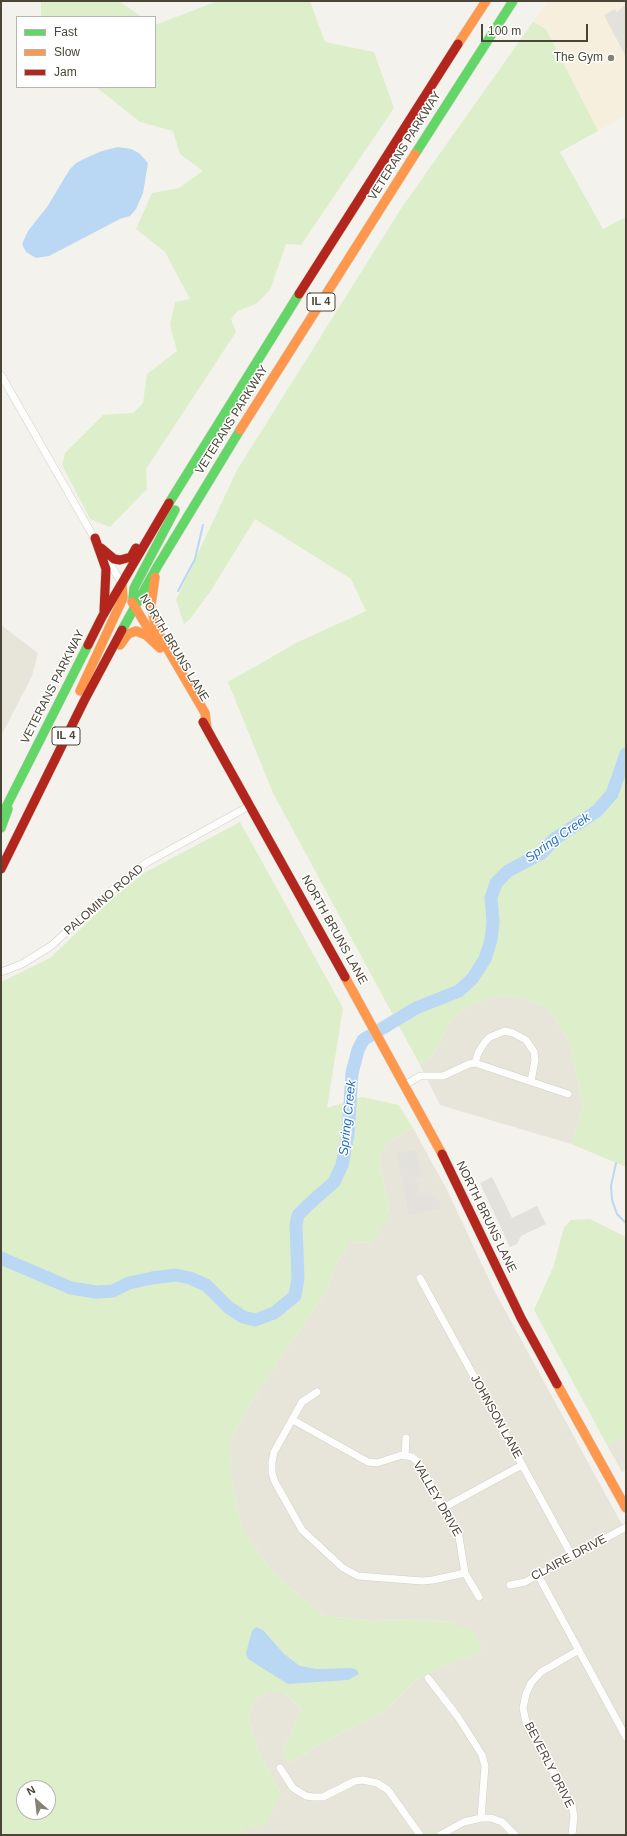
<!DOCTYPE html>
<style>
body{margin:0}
#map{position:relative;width:627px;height:1836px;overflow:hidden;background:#f3f2ec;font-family:Helvetica,sans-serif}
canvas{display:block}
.frame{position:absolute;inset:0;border:2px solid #4a4536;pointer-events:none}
.legend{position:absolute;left:16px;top:16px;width:140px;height:72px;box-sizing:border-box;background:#fff;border:1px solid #b7b5af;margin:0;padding:5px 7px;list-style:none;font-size:12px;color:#4a4536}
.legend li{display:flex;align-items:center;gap:8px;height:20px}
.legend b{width:20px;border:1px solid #b7b5af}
.north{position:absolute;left:16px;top:1780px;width:40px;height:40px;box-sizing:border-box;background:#fff;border:1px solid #b7b5af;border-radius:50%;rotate:332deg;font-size:11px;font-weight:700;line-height:16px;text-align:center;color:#4a4536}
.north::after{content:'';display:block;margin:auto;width:14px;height:18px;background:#858276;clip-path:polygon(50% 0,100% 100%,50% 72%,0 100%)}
.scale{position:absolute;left:481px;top:24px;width:107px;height:18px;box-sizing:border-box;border:2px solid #4a4536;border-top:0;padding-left:5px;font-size:12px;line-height:14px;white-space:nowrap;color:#4a4536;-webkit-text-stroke:3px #fff;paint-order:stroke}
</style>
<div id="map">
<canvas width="627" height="1836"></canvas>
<div class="frame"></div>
<ul class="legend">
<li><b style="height:5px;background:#63d668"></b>Fast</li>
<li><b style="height:5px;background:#ff974d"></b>Slow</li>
<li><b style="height:5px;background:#b3261e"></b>Jam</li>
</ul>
<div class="north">N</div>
<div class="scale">100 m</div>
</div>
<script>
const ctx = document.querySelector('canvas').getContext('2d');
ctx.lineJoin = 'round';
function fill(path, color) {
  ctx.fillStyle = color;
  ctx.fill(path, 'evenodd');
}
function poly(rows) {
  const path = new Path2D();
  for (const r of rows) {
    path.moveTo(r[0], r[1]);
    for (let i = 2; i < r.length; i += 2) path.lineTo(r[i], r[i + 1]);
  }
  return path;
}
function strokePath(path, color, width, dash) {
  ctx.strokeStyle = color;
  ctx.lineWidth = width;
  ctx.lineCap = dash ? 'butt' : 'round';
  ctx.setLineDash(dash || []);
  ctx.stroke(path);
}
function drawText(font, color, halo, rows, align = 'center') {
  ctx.font = font + ' Helvetica,sans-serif';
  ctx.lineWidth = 3;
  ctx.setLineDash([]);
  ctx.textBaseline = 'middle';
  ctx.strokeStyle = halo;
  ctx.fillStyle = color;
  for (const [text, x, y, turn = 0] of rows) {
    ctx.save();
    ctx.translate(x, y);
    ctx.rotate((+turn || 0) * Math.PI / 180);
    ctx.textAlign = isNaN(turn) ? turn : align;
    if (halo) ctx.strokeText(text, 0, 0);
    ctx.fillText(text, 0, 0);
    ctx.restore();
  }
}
fill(poly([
 [1,625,38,653,32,676,1,736],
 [495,996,523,998,547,1007,570,1043,583,1108,571,1144,440,1105,420,1065,430,1059,438,1048,449,1023,470,1005],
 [413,1128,448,1192,494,1290,626,1532,626,1835,244,1835,243,1829,281,1794,259,1752,249,1719,254,1700,270,1692,284,1692,301,1709,290,1736,283,1750,292,1762,319,1745,386,1710,416,1680,460,1659,479,1653,451,1622,418,1619,370,1620,324,1616,273,1573,242,1529,231,1477,230,1440,264,1382,326,1292,335,1267,350,1242,370,1243,389,1211,379,1157,386,1144],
 [626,1436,626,1470,622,1472,607,1445]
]), '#e7e4d9');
fill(poly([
 [549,1,626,1,626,115,598,131,546,29,533,22]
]), '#f6efde');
fill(poly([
 [41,1,119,1,142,17,41,17],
 [218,1,310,1,325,42,374,52,394,108,301,245,286,244,270,290,256,304,238,311,231,319,236,332,146,469,147,489,110,527,90,519,62,465,65,453,103,415,133,413,143,403,147,374,177,351,170,325,175,302,190,299,165,252,136,229,152,193,179,188,203,171,180,154,173,131,140,122,96,87,155,87,155,25],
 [533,22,546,29,598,131,560,152,603,229,626,217,626,1167,571,1144,583,1108,570,1043,547,1007,523,998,495,996,470,1005,449,1023,438,1048,430,1059,420,1065,273,793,228,682,298,642,366,611,351,579,255,519,210,592,190,619,184,624,176,600,237,470,402,207],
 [240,822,343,1008,327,1108,362,1097,399,1105,413,1128,386,1144,379,1157,389,1212,380,1234,370,1243,350,1242,335,1267,326,1292,264,1382,230,1440,231,1477,242,1529,273,1573,324,1616,370,1620,418,1619,451,1622,475,1633,483,1649,479,1653,460,1659,416,1680,386,1710,319,1745,292,1762,284,1760,283,1750,290,1736,301,1709,284,1692,270,1692,254,1700,249,1719,259,1752,281,1794,267,1824,243,1829,244,1835,1,1835,1,982,50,958,113,898,144,873],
 [24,1788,48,1788,48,1812,24,1812],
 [590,1219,626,1237,626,1436,607,1445,534,1310,554,1265,564,1227,571,1220]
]), '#ddefca');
fill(poly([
 [626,4,626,57,604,15,615,9,617,12],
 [415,1150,421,1176,415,1178,419,1194,431,1192,432,1196,439,1201,440,1208,409,1215,397,1154],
 [492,1177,512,1218,537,1206,546,1224,521,1236,517,1244,510,1247,480,1183]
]), '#e2e1db');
fill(poly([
 [118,147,131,149,139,153,148,163,143,193,136,209,130,216,120,219,49,256,36,258,26,252,22,244,28,231,47,207,70,169,76,163,86,158,102,151],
 [256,1627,263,1630,284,1654,300,1666,317,1669,352,1668,357,1670,359,1674,348,1680,288,1684,248,1659,246,1653,252,1631]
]), '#bad7f4');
strokePath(poly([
 [178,591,195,559,203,525],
 [616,1163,611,1186,612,1200,617,1214,626,1223]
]), '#bad7f4', 2);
strokePath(poly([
 [1,1258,71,1288,96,1292,113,1291,129,1283,152,1278,176,1275,190,1278,206,1285,228,1307,243,1317,255,1320,274,1313,295,1296,298,1278,296,1225,298,1215,308,1205,334,1182,342,1165,348,1135,352,1073,358,1050,363,1040,416,1008,459,991,472,979,485,959,491,940,493,922,491,898,496,883,508,871,542,853,553,840,597,811,612,794,626,754]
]), '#bad7f4', 13);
const street = poly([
 [1,375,96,541],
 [108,560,122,584],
 [1,972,22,964,51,946,111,891,146,863,251,805],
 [475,1063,478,1053,485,1042,490,1037,505,1031,513,1033,526,1040,534,1052,535,1060,531,1081],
 [405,1085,420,1076,443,1076,469,1064,475,1063,568,1094],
 [420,1278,572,1556],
 [317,1392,302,1402,274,1452,272,1462,272,1473,275,1482,302,1530,343,1568,358,1576,422,1581,433,1580,465,1573],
 [293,1420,368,1462,377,1463,402,1455,412,1457,419,1463,459,1537,465,1573,479,1597],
 [405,1456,406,1438],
 [443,1508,522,1465],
 [538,1575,626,1737],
 [510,1585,525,1582,538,1575,626,1527],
 [428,1678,458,1717,482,1755,485,1766,481,1818],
 [280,1768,293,1788,306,1796,313,1797,323,1797,355,1781,363,1780,377,1783,388,1790,420,1835],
 [440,1835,464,1822,481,1818,491,1818,502,1822,515,1835],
 [572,1835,574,1816,572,1806,530,1731,526,1722,523,1708,526,1694,531,1683,541,1672,579,1650]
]);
const fast = poly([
 [415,154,513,1],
 [169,503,299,294],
 [135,606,133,598,134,588,175,510],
 [122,630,157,567,240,430],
 [1,817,88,645],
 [1,828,8,809]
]);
const slow = poly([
 [458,44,486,1],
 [240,430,415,154],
 [155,577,151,605,156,629,205,713,207,728],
 [132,602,155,640],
 [120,645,128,634,136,631,146,635,160,648],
 [80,691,123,598,122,584],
 [345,977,442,1154],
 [557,1384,626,1508]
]);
const jam = poly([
 [299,294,458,44],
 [95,538,106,569,104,611],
 [101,548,114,559,120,560,131,557,136,548],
 [88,645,102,617,169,503],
 [203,722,345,977],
 [1,869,84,701,122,630],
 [442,1154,521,1318,557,1384]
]);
strokePath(street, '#d1d0c9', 8);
strokePath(fast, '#d3d0c2', 10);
strokePath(slow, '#d3d0c2', 10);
strokePath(jam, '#d3d0c2', 10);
strokePath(street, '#fdfdfc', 7);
strokePath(fast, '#63d668', 9);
strokePath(slow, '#ff974d', 9);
strokePath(jam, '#b3261e', 9);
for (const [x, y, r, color] of [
 [611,58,4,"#858276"]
]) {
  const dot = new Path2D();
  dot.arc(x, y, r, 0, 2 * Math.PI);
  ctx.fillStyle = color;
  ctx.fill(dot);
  strokePath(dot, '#fff', 1.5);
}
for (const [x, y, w] of [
 [321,302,28],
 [66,736,28]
]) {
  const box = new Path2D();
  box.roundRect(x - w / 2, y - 9, w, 18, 3);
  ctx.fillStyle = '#fff';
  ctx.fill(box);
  strokePath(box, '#4a4536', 1);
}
drawText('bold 11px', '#4a4536', null, [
 ["IL 4",321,302],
 ["IL 4",66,736]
]);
drawText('12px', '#4a4536', '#fff', [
 ["The Gym",603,58]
], 'right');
drawText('12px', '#4a4536', '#fff', [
 ["VETERANS PARKWAY",405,146,-58],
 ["VETERANS PARKWAY",232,420,-58],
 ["NORTH BRUNS LANE",174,648,59],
 ["VETERANS PARKWAY",53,687,-63],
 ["PALOMINO ROAD",104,900,-41],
 ["NORTH BRUNS LANE",334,930,61],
 ["NORTH BRUNS LANE",486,1217,64],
 ["JOHNSON LANE",496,1417,61],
 ["VALLEY DRIVE",437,1499,60],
 ["CLAIRE DRIVE",569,1558,-28],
 ["BEVERLY DRIVE",549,1765,63]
]);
drawText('italic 13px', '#256fc0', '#fff', [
 ["Spring Creek",558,838,-35],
 ["Spring Creek",348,1118,-84]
]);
</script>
